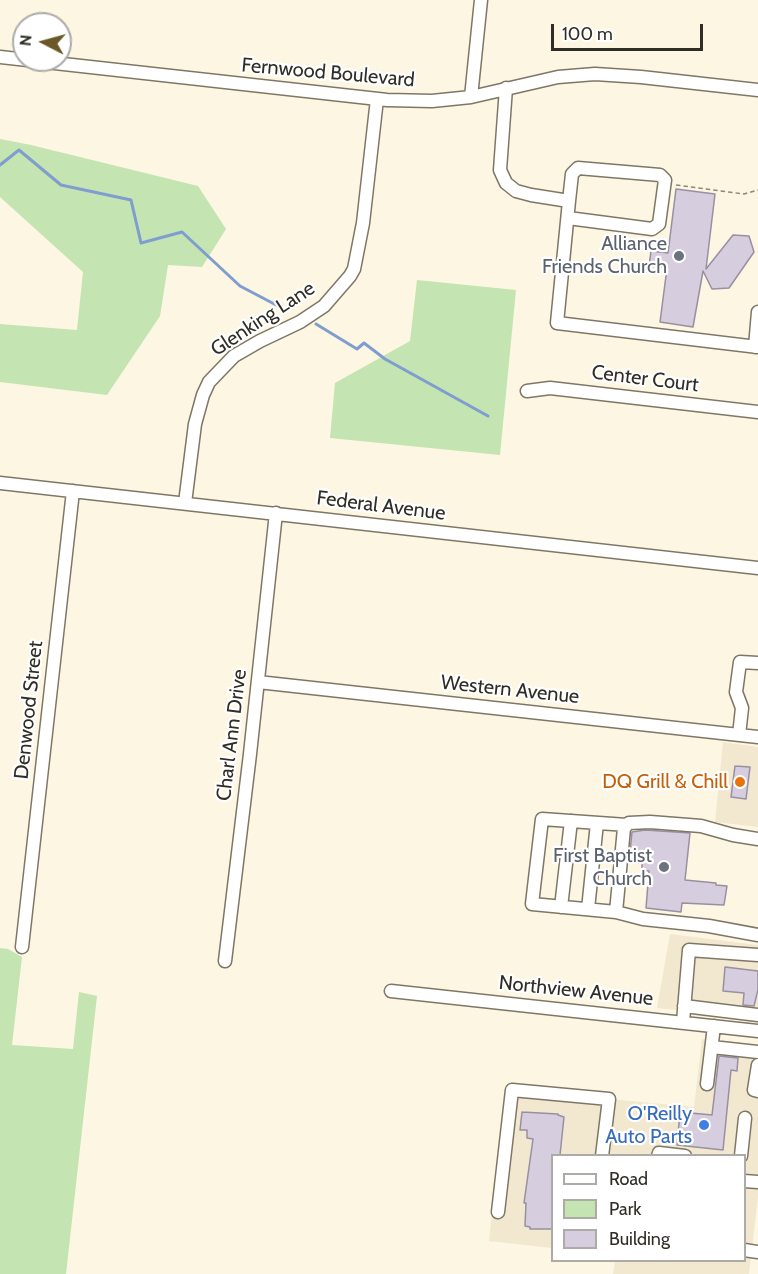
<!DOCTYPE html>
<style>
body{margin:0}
#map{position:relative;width:758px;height:1274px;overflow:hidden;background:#fdf6e2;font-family:Cabin,sans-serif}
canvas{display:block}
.legend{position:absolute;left:551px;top:1154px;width:195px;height:108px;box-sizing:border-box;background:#fff;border:2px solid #acaba8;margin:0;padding:8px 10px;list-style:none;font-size:18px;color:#2f2d25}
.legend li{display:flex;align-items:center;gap:12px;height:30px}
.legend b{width:30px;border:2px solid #acaba8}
.north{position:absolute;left:12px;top:12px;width:60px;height:60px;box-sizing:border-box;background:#fff;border:2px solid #acaba8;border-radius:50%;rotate:276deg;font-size:16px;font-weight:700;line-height:24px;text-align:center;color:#2f2d25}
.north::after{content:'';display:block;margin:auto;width:21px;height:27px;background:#6b5826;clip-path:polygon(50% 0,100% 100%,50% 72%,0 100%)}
.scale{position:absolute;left:551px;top:24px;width:152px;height:27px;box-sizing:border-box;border:3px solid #2f2d25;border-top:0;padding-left:8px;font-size:18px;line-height:21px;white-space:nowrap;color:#2f2d25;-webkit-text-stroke:4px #fff;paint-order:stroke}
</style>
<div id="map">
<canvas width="758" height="1274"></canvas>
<ul class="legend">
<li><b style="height:8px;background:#fff"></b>Road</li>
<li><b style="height:16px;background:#c4e4b2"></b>Park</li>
<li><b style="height:16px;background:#d6cddf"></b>Building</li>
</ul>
<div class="north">N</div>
<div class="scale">100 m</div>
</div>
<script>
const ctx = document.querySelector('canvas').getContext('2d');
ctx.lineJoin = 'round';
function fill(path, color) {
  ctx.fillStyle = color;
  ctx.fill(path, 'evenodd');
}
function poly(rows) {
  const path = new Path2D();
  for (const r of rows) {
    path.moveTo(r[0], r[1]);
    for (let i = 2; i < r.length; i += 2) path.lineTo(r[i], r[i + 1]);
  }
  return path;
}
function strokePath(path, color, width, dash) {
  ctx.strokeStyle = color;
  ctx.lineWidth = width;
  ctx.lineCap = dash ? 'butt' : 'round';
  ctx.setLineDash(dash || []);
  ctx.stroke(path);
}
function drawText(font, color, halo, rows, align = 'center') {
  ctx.font = font + ' Cabin,sans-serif';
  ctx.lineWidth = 4.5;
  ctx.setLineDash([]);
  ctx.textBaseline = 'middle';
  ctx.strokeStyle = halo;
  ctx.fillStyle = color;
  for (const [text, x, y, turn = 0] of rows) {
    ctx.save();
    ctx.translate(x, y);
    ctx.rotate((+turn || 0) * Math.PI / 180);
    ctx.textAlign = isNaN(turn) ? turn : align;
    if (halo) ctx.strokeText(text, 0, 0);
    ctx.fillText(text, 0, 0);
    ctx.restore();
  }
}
fill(poly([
 [723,742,758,747,758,827,715,822],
 [670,934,758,945,758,1018,657,1008],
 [702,1039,758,1045,758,1197,749,1274,613,1274,615,1261,744,1260,744,1156,552,1156,552,1248,489,1241,505,1089,694,1107]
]), '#f2e8cf');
fill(poly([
 [0,139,31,145,198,186,226,229,202,267,168,265,160,316,107,395,0,382,0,324,77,330,83,272,0,197],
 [417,280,516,290,500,455,330,438,335,383,410,341],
 [0,948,8,949,22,957,12,1045,73,1049,79,992,97,996,66,1274,0,1274]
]), '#c4e4b2');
strokePath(poly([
 [0,165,19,150,61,185,131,200,141,243,182,232,240,286,280,307],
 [316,324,357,349,364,343,385,359,488,416]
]), '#7f9dce', 3);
const building = poly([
 [676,189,715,194,706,269,733,235,749,236,754,252,729,288,712,289,703,271,693,327,660,322,667,268,649,266,651,251,668,253,676,189],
 [735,766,750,767,746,799,731,797,735,766],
 [645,830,690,833,685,880,716,883,716,885,727,886,724,905,682,903,681,912,646,908,649,871,642,870,642,863,629,862,632,832,645,830],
 [725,967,758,971,758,990,754,1006,743,1005,744,993,723,991,725,967],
 [719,1056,738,1058,737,1071,731,1070,723,1150,677,1145,680,1112,712,1115,719,1056],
 [522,1112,558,1114,558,1115,564,1117,560,1155,552,1155,552,1229,530,1229,530,1227,525,1226,526,1203,524,1203,533,1139,527,1138,527,1130,520,1130,522,1112]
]);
fill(building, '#d6cddf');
strokePath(building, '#9890a1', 1.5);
const minor = poly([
 [0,57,387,100,432,101,471,97,558,77,595,74,641,77,758,90],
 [506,88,500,170,506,183,516,191,531,195,569,201,557,323,758,347],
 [471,97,481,0],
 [568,218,652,229,659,224,665,180,660,175,578,168,572,174,569,201],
 [755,347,758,312],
 [527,391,550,388,758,412],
 [0,483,758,568],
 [185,503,195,424,203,395,209,382,234,356,260,341,300,322,324,306,350,276,354,269,363,223,377,99],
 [258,682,758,737],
 [739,735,742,708,736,692,740,662,758,663],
 [627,825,542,819,532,904,616,912,643,919,709,926,758,935],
 [561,907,571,821],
 [588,909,597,823],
 [616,912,624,828,629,823,650,822,701,826,733,835,758,839],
 [22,947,73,491],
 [225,961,250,754,276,513],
 [391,991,758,1031],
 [684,1006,758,1015],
 [683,1022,689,950,758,955],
 [712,1047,758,1052],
 [758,1065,754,1090,758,1091],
 [707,1084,714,1026],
 [658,1156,659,1153,685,1156],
 [741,1156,745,1118],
 [744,1181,758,1182],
 [498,1212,512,1090,609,1099,602,1156],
 [744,1250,758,1252]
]);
strokePath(minor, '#7e7766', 15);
strokePath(poly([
 [676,185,744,194,758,190]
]), '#8d887b', 1.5, [4.5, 3]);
strokePath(minor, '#fff', 12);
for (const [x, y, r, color] of [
 [679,256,6,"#6b7280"],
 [740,782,6,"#e8710a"],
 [664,867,6,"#6b7280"],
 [704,1125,6,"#3f7fe0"]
]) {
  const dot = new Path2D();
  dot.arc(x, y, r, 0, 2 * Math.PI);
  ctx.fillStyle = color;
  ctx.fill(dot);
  strokePath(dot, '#fff', 2);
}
drawText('20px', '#2f2d25', '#fff', [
 ["Fernwood Boulevard",328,73,5],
 ["Glenking Lane",263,319,-33],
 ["Center Court",645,379,7],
 ["Federal Avenue",381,506,7],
 ["Western Avenue",510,690,6],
 ["Denwood Street",29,710,-84],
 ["Charl Ann Drive",232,735,-83],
 ["Northview Avenue",576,991,6]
]);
drawText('20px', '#5b616d', '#fff', [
 ["Alliance",667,244],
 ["Friends Church",667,267],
 ["First Baptist",652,856],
 ["Church",652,879]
], 'right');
drawText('20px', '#c56008', '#fff', [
 ["DQ Grill & Chill",728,782]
], 'right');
drawText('20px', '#366cbe', '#fff', [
 ["O'Reilly",692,1114],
 ["Auto Parts",692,1137]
], 'right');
</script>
